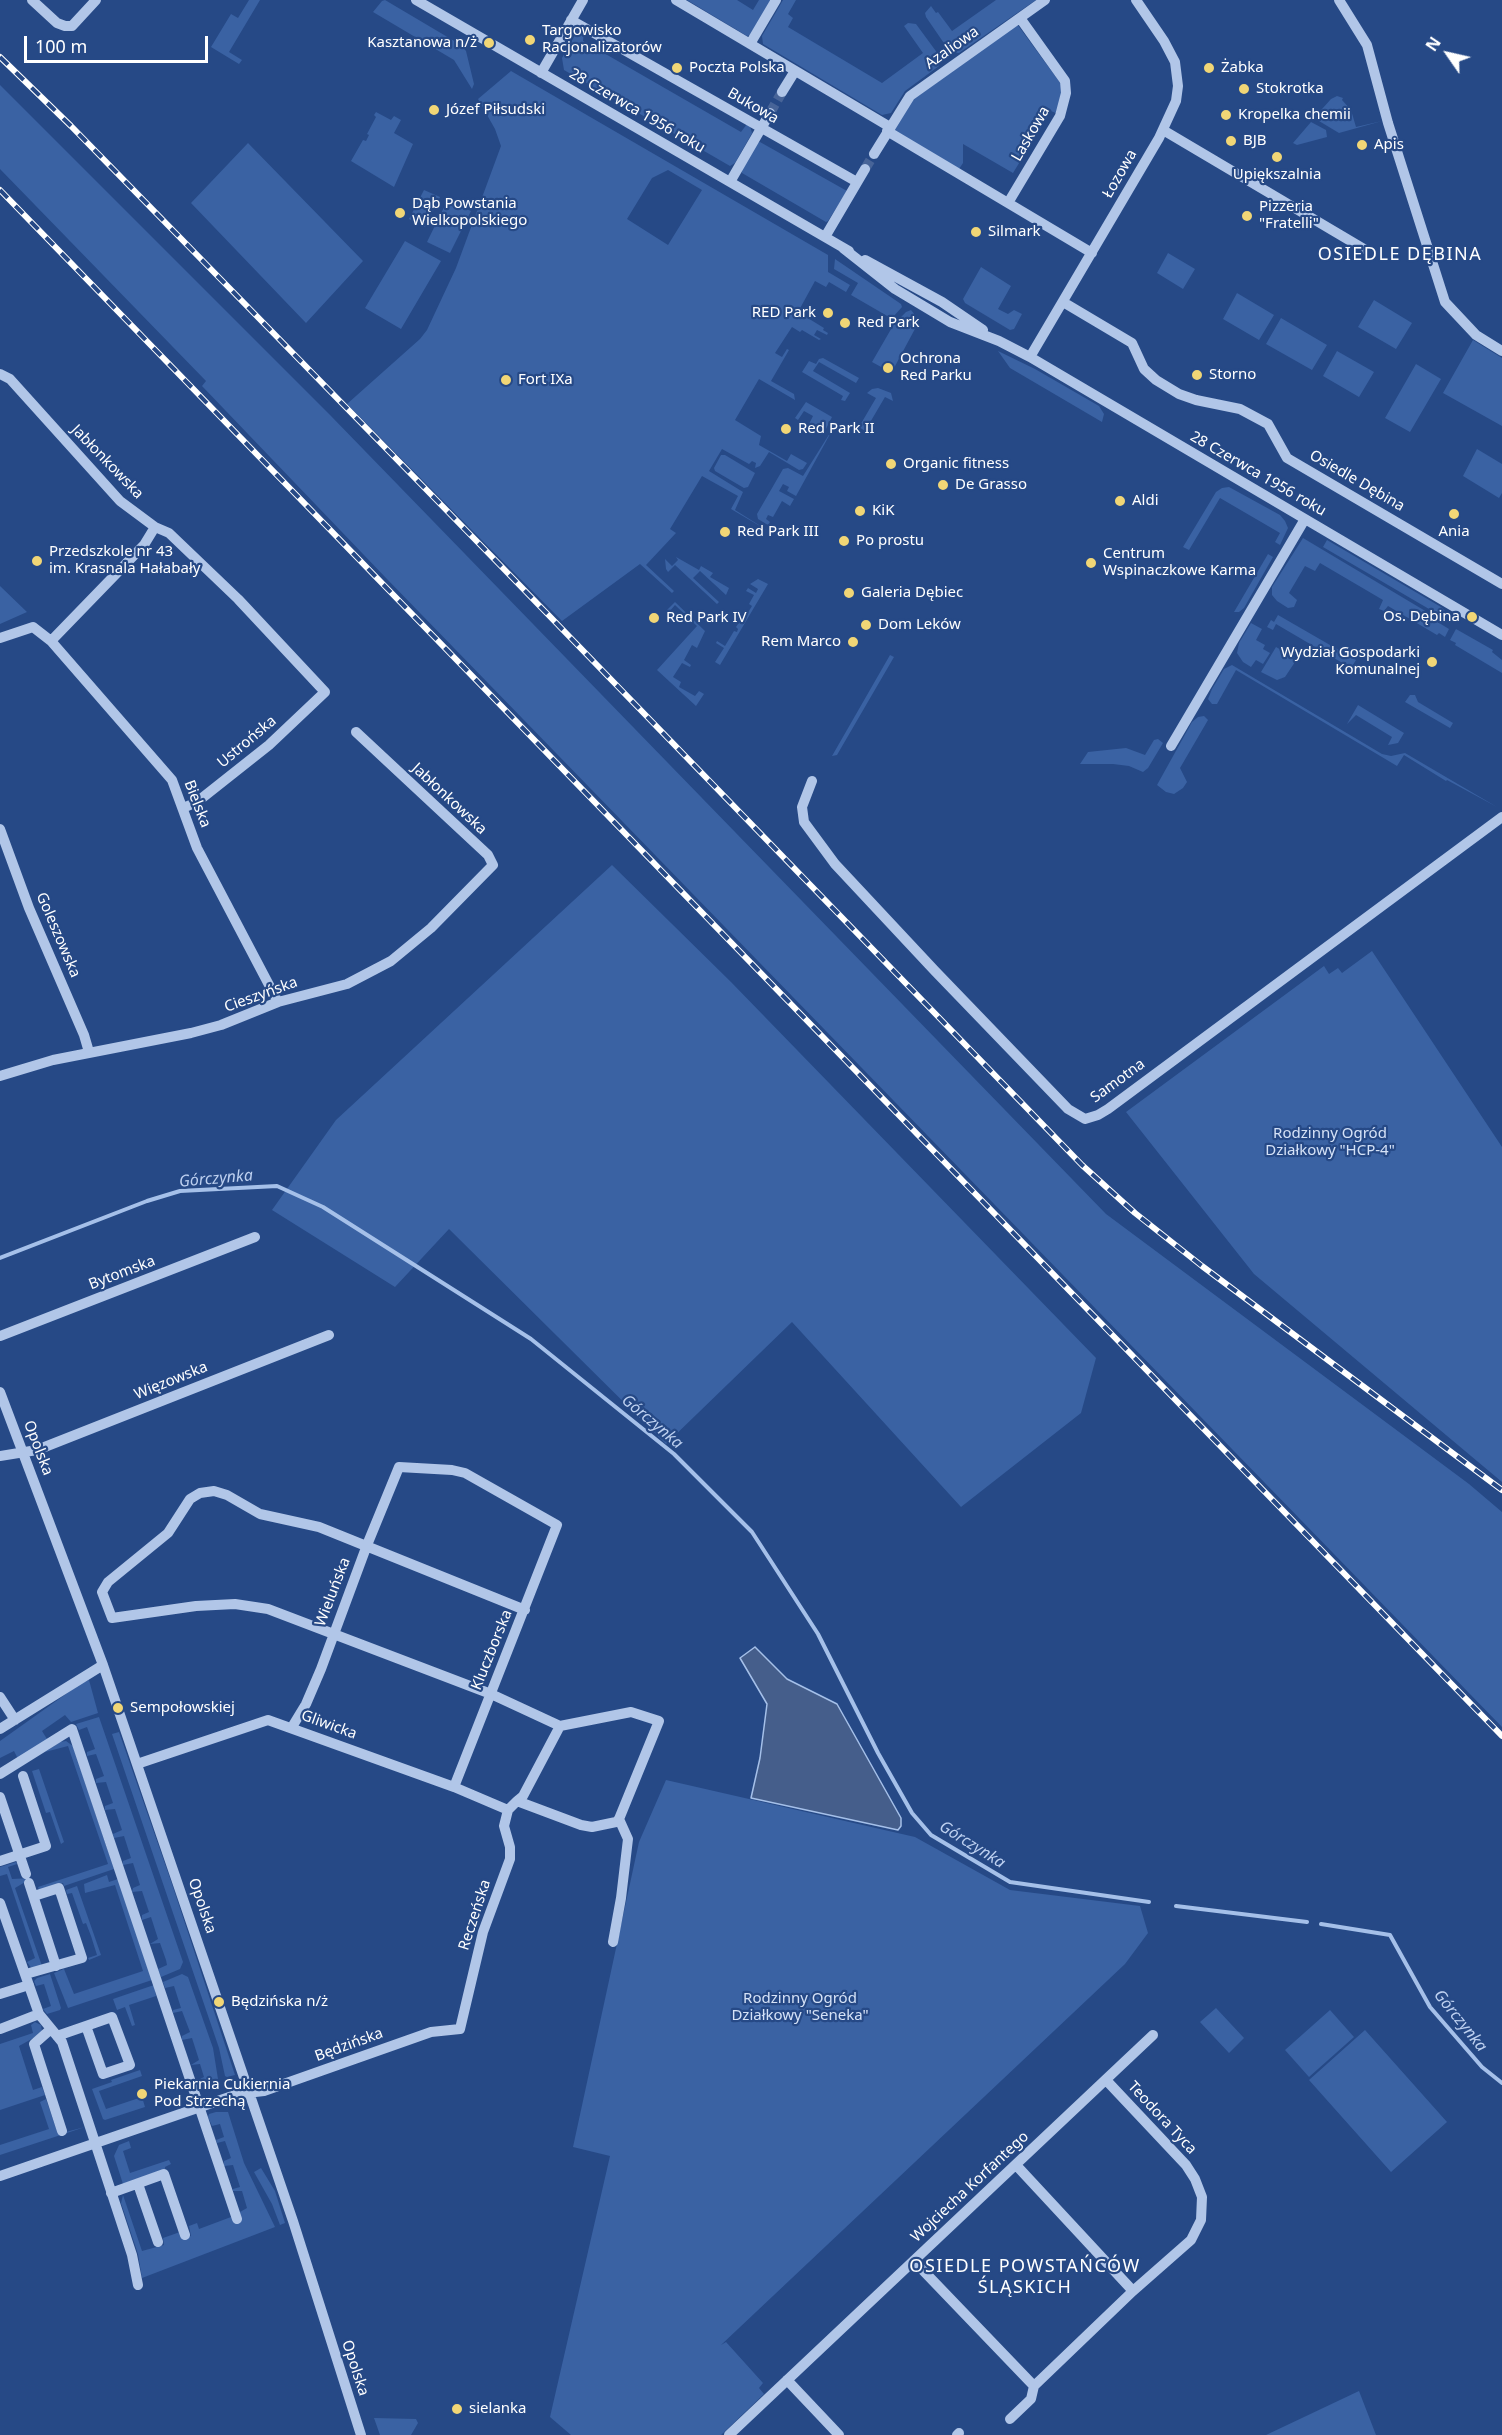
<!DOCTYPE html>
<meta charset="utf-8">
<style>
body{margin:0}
#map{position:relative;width:1502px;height:2435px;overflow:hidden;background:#264986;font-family:"Noto Sans",sans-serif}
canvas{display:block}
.north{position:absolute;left:1418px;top:24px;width:60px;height:60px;-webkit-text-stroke:4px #264986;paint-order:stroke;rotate:304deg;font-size:16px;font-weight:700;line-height:24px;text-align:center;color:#fff}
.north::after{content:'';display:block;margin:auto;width:21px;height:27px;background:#fff;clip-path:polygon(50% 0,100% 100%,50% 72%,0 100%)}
.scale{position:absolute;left:24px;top:36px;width:184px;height:27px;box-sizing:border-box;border:3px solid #fff;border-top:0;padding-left:8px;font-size:18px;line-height:21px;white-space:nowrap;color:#fff;-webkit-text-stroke:4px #264986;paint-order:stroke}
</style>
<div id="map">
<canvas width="1502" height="2435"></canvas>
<div class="north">N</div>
<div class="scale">100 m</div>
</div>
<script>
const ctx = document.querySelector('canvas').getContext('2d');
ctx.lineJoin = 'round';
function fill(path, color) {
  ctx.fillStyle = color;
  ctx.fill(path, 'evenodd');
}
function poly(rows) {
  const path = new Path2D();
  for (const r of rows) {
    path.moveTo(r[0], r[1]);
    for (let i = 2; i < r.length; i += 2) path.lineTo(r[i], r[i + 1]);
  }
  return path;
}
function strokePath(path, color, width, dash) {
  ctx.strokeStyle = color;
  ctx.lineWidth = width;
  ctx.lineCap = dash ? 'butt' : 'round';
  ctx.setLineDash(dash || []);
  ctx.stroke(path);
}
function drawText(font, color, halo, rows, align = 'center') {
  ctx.font = font + ' "Noto Sans",sans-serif';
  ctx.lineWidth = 4.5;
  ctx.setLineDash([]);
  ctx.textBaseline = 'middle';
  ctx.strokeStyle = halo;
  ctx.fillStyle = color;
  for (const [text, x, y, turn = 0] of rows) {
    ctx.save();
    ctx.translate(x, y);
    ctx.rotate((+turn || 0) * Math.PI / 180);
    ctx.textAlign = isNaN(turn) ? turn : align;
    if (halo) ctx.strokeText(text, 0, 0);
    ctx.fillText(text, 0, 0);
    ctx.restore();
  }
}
fill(poly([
 [249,0,260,0,229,52,242,60,239,64,211,47,231,14,238,18],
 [385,0,461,45,466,51,474,84,472,89,454,60,373,12,382,1],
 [687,0,737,0,753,10,759,0,771,0,751,35,747,36],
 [783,0,796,0,788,14,793,18,788,27,882,83,923,53,904,26,908,23,916,24,941,58,939,66,905,91,891,113,882,115,763,44,762,36],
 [996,0,1036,0,959,53,950,52,926,17,925,13,931,6,936,13,938,12,952,31],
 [1017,24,1061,84,1063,92,1058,114,1051,111,1013,173,963,144,963,163,959,169,891,130,912,99],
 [577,31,584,31,583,41,741,132,747,124,750,126,752,133,735,163,730,166,564,70,562,58],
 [511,71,828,255,828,272,850,285,846,292,829,282,826,287,815,281,798,312,824,328,823,330,828,333,827,335,817,330,814,335,821,339,819,340,802,330,800,332,792,327,775,353,782,357,787,349,789,350,771,381,794,394,795,400,759,379,735,420,761,436,759,445,787,461,791,454,807,463,803,469,799,470,769,452,760,466,755,468,756,463,752,461,749,464,722,449,709,471,743,492,735,510,770,532,731,509,738,496,702,476,670,529,676,533,646,565,674,591,672,593,640,564,562,621,347,404,420,339,427,330,456,268,501,146,495,129,478,99],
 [668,170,702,190,668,245,627,219,652,178],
 [0,85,331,416,1106,1214,1469,1484,1502,1512,1502,1727,386,578,202,386,206,381,0,169],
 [1337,96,1343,98,1342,100,1351,110,1356,127,1382,121,1339,133,1314,118,1331,99],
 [376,112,391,120,394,116,401,120,394,133,413,144,394,187,351,161,363,140,366,141,369,135,367,134,376,117,374,115],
 [1311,122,1326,130,1327,137,1297,145,1293,143],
 [760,142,847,191,828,221,826,222,742,173,742,168,756,143],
 [248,143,363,261,306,323,191,203],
 [424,190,440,197,425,227,409,219],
 [448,199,471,211,450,253,427,242],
 [405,241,441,261,401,329,365,308],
 [1168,253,1195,269,1183,289,1157,273],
 [835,259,901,304,902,307,893,317,889,317,851,295,858,283,834,269],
 [981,267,1011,286,998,309,1008,314,1014,310,1022,314,1014,329,1010,330,965,303,963,299],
 [1237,293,1274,315,1259,340,1223,319],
 [1374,300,1412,323,1396,349,1358,327],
 [911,310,915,315,916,327,894,368,885,363,883,368,872,362,894,324,906,312],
 [1281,318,1327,345,1312,370,1266,344],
 [1473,340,1502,358,1502,426,1443,393],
 [998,351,1035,369,1099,406,1104,414,1102,422,1010,368],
 [1337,351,1374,372,1359,397,1323,376],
 [823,358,859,378,856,383,819,362,813,371,850,393,845,401,841,400,843,396,802,372,809,361,816,364,819,359],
 [1416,364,1441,379,1410,432,1385,418],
 [878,388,891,393,893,401,885,397,865,431,859,427,876,398,867,393,872,389],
 [806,402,832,417,823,435,808,426,813,416,804,411,798,420,795,418],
 [835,425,796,496,787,491,789,487,783,484,779,491,794,499,790,506,782,501,773,517,768,515,766,519,770,522,768,525,758,519,757,514,783,469,788,468,803,476],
 [1477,449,1502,464,1502,493,1499,498,1463,476],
 [721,455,725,455,755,473,748,487,744,488,715,471,714,468],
 [1229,487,1280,515,1285,521,1288,528,1280,545,1275,542,1280,533,1220,498,1189,550,1183,547,1216,492,1222,488],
 [1303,538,1427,612,1426,615,1449,629,1445,637,1439,633,1437,635,1388,606,1384,611,1379,609,1383,600,1320,563,1315,571,1305,566,1289,593,1297,600,1294,607,1288,608,1277,601,1272,595,1272,587],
 [1327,540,1441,607,1445,611,1441,616,1323,547],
 [1268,554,1273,557,1244,608,1239,612,1234,612],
 [676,557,699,570,701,566,713,573,710,577,729,588,726,595,700,571,693,578,719,602,717,604,675,565,668,572,666,569,665,559,672,566,678,560],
 [758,579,768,584,720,665,715,662,724,648,716,643,717,641,725,646,734,631,737,632,738,629,736,627,745,613,747,614,752,606,749,604,754,595,746,591,748,588,756,593,758,589,750,584],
 [0,586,27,612,0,624],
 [675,602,705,631,697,648,692,645,684,660,691,665,690,667,682,663,673,677,681,682,679,687,695,696,699,691,704,694,696,706,657,670,697,626,675,605,669,612,667,610],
 [1278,615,1356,660,1351,668,1276,624,1273,630,1267,627,1271,620,1274,622],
 [1251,623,1262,629,1256,640,1265,645,1263,649,1270,653,1263,664,1256,660,1251,667,1243,662,1237,653,1239,643],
 [1456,629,1493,650,1492,652,1502,660,1502,673,1455,645,1456,643,1450,640],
 [1276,647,1297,659,1285,677,1277,680,1261,672],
 [890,655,894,657,837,755,832,756],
 [1232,665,1382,754,1391,756,1405,753,1497,807,1447,780,1446,781,1404,755,1397,766,1236,670,1217,704,1212,704,1208,699,1212,689,1224,669],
 [1410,695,1415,695,1418,702,1453,723,1450,728,1405,702],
 [1358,705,1404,733,1398,743,1388,745,1392,737,1356,715,1347,724],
 [1204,716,1208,720,1180,768,1187,782,1183,788,1174,794,1166,792,1157,785,1192,722,1198,717],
 [1158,739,1163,743,1148,768,1143,772,1129,766,1113,764,1080,764,1088,752,1126,748,1145,755,1154,740],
 [612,865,731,982,1096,1358,1081,1413,961,1507,792,1322,666,1444,449,1229,395,1287,272,1210,336,1120],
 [1372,951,1502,1147,1502,1482,1254,1274,1126,1112,1324,966,1329,974,1338,968,1342,973],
 [89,1680,98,1713,71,1722,65,1715,42,1731,47,1739,18,1759,14,1751,0,1758,0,1741,80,1684],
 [99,1717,183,1962,180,1969,161,1977,158,1969,167,1965,166,1960,160,1943,150,1944,158,1939,151,1917,142,1920,142,1915,149,1912,142,1891,132,1892,133,1888,140,1885,133,1863,123,1865,123,1861,131,1858,124,1836,114,1838,113,1834,122,1830,115,1809,105,1810,105,1806,113,1803,106,1782,96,1783,96,1779,104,1776,96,1754,87,1756,87,1752,95,1749,87,1727,79,1730,76,1724],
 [119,1732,172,1884,235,2075,227,2077,225,2076,219,2048,112,1734],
 [66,1741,73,1746,114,1869,64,1886,63,1883,39,1890,38,1887,108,1864,68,1746,45,1752,60,1742],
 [39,1769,64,1842,61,1844,50,1812,46,1813,32,1771],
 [666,1780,915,1837,1010,1890,1140,1906,1148,1933,1125,1964,721,2345,726,2342,763,2383,759,2388,764,2394,721,2435,571,2435,550,2417,610,2156,573,2147,639,1842],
 [16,1862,17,1864,8,1867,12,1879,32,1878,15,1888,42,1966,32,1969,27,1962,35,1958,7,1874,0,1876,0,1867],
 [107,1875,109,1882,118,1879,152,1980,68,2008,54,1973,64,1969,74,1994,143,1971,115,1885,85,1893,84,1884],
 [77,1886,101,1955,89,1960,88,1958,97,1955,91,1936,86,1923,83,1924,72,1893,67,1894,66,1890],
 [50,1974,61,2008,60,2010,47,2014,43,2009,51,2006,44,1984,36,1986,34,1981,37,1978],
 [182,1974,188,1977,213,2048,218,2079,215,2084,199,2089,196,2081,204,2077,200,2064,191,2065,199,2060,192,2038,182,2040,182,2036,190,2032,182,2011,173,2013,173,2010,181,2008,174,1986,165,1988,163,1982],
 [154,1985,156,1996,129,2005,135,2025,132,2026,125,2007,117,2010,113,1999],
 [1216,2008,1244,2038,1229,2053,1200,2022],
 [1330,2010,1354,2037,1309,2077,1285,2050],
 [35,2022,41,2025,42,2031,39,2035,19,2046,33,2090,42,2087,45,2095,0,2110,0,2044,33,2033,31,2025],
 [1365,2030,1447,2122,1391,2172,1309,2080],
 [140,2070,142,2076,99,2091,106,2109,142,2097,145,2107,105,2120,103,2119,92,2089,112,2082,111,2080],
 [46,2099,58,2134,85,2127,0,2155,0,2145,49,2129,40,2102],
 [216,2112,228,2112,244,2163,275,2227,142,2278,138,2254,121,2203,123,2195,142,2251,164,2245,163,2238,180,2232,182,2239,191,2236,189,2226,197,2223,199,2229,231,2217,247,2208,242,2191,233,2191,233,2189,240,2187,233,2165,224,2166,224,2161,231,2158,225,2141,217,2143,216,2140,224,2137,220,2124,212,2126,208,2117,209,2114],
 [129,2141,131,2148,123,2151,130,2173,169,2160,171,2164,165,2167,165,2169,123,2184,114,2156,119,2145],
 [261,2168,275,2191,285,2223,280,2225,272,2204,254,2172],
 [1359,2391,1376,2435,1266,2435],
 [374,2418,416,2419,418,2423,411,2435,380,2435]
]), '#3a62a3');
const water = poly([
 [755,1647,787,1679,837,1704,901,1818,901,1826,898,1830,751,1798,760,1758,767,1704,740,1658,755,1647]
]);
fill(water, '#455e8b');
strokePath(water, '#a5c0e9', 1.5);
strokePath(poly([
 [0,1258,147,1201,180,1191,277,1186,323,1207,531,1339,674,1454,752,1532,818,1634,878,1753,912,1813,931,1835,1010,1882,1149,1902],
 [1176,1906,1307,1922],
 [1321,1924,1390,1935,1430,2007,1482,2067,1502,2083]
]), '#a5c0e9', 4);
strokePath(poly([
 [770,113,782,92],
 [865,169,874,154]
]), '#476498', 10, [10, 5]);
strokePath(poly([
 [32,0,57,23,65,26,72,26,96,0],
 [416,0,849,251],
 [676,0,890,127],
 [1339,0,1367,45,1388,123,1445,302,1476,335,1502,351],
 [571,20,857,182],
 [750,44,776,0],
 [541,73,583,0],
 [782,92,795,71],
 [1163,130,1364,249],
 [887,131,1092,253],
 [874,154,910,96,1045,0],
 [730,182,770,113],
 [1008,203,1060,116,1066,93,1065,81,1020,18],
 [825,237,865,169],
 [843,248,895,289,950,322,999,341,1030,357,1502,635],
 [865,260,942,302,983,330],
 [1063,302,1132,343,1144,369,1156,380,1179,394,1196,400,1240,409,1268,424,1287,458,1502,584],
 [1030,357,1159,138,1176,101,1178,86,1175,62,1164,41,1136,0],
 [0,374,10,379,120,501,155,527,169,533,238,599,325,692,269,745,197,802,183,808],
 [0,638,33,627,51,641,172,780,197,848,278,1002],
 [51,641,144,545,155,527],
 [1171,746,1305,519],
 [812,781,802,807,804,822,835,864,935,971,1068,1109,1085,1119,1098,1115,1108,1109,1502,817],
 [0,829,29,908,84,1035,89,1052],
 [0,1076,53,1060,191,1033,221,1025,278,1002,347,984,391,961,431,928,493,865,488,855,356,732],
 [0,1336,255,1237],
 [0,1392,103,1665,293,2221,361,2435],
 [0,1456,37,1450,329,1335],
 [525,1610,319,1527,260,1514,227,1495,214,1491,200,1493,190,1499,168,1533,108,1582,102,1592,112,1618,196,1606,235,1604,268,1609,491,1694,560,1726],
 [0,1697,15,1720],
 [292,1727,306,1704,321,1669,367,1545,399,1467,452,1470,465,1473,557,1525,454,1787],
 [0,1729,103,1665],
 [137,1764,268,1720,454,1787,508,1810],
 [0,1774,72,1729,237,2219],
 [0,1797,26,1874],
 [508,1810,517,1801,523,1796,560,1726,631,1712,659,1721,619,1819,616,1822,592,1827,581,1825,517,1801],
 [0,1861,46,1846,23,1776],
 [29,1883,56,1966],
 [0,1903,39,2014,62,2042,132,2255,138,2285],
 [613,1942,621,1898,628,1839,619,1819],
 [26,1974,82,1958,59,1888,34,1896],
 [0,1994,29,1985],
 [0,2029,39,2014],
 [51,2029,34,2044,62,2131],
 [57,2036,112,2017,130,2065,103,2074,86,2026],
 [1016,2165,1133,2291],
 [0,2176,238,2094,264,2091,431,2032,460,2029,483,1932,510,1859,510,1847,504,1826,508,1810],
 [138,2184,158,2242],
 [111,2193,164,2174,185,2235],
 [914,2261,1034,2386],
 [787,2380,839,2435],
 [1010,2419,1031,2399,1034,2386,1133,2291,1191,2240,1201,2220,1202,2197,1195,2179,1186,2165,1106,2080],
 [729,2435,1153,2035],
 [957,2435,959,2433]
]), '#b1c6e8', 10);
const rail = poly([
 [0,57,71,126,499,564,1082,1165,1135,1213,1202,1266,1502,1490],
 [0,190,1502,1736]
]);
strokePath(rail, '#fff', 6);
strokePath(rail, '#264986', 4, [11]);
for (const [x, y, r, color] of [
 [530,40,6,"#f1d676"],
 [489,43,6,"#f1d676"],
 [677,68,6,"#f1d676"],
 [1209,68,6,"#f1d676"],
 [1244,89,6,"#f1d676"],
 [434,110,6,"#f1d676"],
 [1226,115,6,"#f1d676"],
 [1231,141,6,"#f1d676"],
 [1362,145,6,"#f1d676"],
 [1277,157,6,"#f1d676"],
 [400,213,6,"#f1d676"],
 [1247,216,6,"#f1d676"],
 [976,232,6,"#f1d676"],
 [828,313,6,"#f1d676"],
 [845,323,6,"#f1d676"],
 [888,368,6,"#f1d676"],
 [1197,375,6,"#f1d676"],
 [506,380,6,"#f1d676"],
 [786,429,6,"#f1d676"],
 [891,464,6,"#f1d676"],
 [943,485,6,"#f1d676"],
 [1120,501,6,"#f1d676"],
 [860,511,6,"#f1d676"],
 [1454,514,6,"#f1d676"],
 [725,532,6,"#f1d676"],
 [844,541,6,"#f1d676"],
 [37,561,6,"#f1d676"],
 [1091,563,6,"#f1d676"],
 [849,593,6,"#f1d676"],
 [1472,617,6,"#f1d676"],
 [654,618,6,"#f1d676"],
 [866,625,6,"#f1d676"],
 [853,642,6,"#f1d676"],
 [1432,662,6,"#f1d676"],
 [118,1708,6,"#f1d676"],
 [219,2002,6,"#f1d676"],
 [142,2094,6,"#f1d676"],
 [457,2409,6,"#f1d676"]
]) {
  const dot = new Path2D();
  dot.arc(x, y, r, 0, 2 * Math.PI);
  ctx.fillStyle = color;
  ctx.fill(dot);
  strokePath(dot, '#264986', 2);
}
drawText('15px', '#fff', '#264986', [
 ["Targowisko",542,31],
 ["Racjonalizatorów",542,48],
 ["Kasztanowa n/ż",477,43,"right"],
 ["Poczta Polska",689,68],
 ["Żabka",1221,68],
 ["Stokrotka",1256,89],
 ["Józef Piłsudski",446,110],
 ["Kropelka chemii",1238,115],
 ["BJB",1243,141],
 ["Apis",1374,145],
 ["Upiększalnia",1277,175,"center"],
 ["Dąb Powstania",412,204],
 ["Wielkopolskiego",412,221],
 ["Pizzeria",1259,207],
 ["\"Fratelli\"",1259,224],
 ["Silmark",988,232],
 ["RED Park",816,313,"right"],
 ["Red Park",857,323],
 ["Ochrona",900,359],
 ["Red Parku",900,376],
 ["Storno",1209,375],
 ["Fort IXa",518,380],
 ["Red Park II",798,429],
 ["Organic fitness",903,464],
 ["De Grasso",955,485],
 ["Aldi",1132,501],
 ["KiK",872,511],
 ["Red Park III",737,532],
 ["Ania",1454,532,"center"],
 ["Po prostu",856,541],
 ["Przedszkole nr 43",49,552],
 ["im. Krasnala Hałabały",49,569],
 ["Centrum",1103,554],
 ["Wspinaczkowe Karma",1103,571],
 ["Galeria Dębiec",861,593],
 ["Os. Dębina",1460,617,"right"],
 ["Red Park IV",666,618],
 ["Dom Leków",878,625],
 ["Rem Marco",841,642,"right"],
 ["Wydział Gospodarki",1420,653,"right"],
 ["Komunalnej",1420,670,"right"],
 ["Sempołowskiej",130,1708],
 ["Będzińska n/ż",231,2002],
 ["Piekarnia Cukiernia",154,2085],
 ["Pod Strzechą",154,2102],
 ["sielanka",469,2409]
], 'left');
drawText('15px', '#fff', '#264986', [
 ["Azaliowa",952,48,-35],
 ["Bukowa",753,106,30],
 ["28 Czerwca 1956 roku",637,111,30],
 ["Laskowa",1031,134,-60],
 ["Łozowa",1120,174,-60],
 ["Jabłonkowska",107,462,46],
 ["28 Czerwca 1956 roku",1258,474,30],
 ["Osiedle Dębina",1357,481,30],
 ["Ustrońska",247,742,-40],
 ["Jabłonkowska",449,799,43],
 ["Bielska",197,804,69],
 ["Goleszowska",58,935,67],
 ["Cieszyńska",261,995,-20],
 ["Samotna",1118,1081,-36],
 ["Bytomska",122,1273,-21],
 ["Więzowska",171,1381,-22],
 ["Opolska",38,1448,69],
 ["Wieluńska",333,1592,-69],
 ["Kluczborska",492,1650,-68],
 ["Gliwicka",329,1725,20],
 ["Opolska",202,1906,71],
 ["Reczeńska",475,1915,-72],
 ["Będzińska",349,2045,-20],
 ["Teodora Tyca",1162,2118,47],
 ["Wojciecha Korfantego",970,2187,-43],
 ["Opolska",355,2368,72]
]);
drawText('15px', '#d5e2f7', '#264986', [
 ["Rodzinny Ogród",1330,1134],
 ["Działkowy \"HCP-4\"",1330,1151],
 ["Rodzinny Ogród",800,1999],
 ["Działkowy \"Seneka\"",800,2016]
]);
drawText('italic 16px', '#bdd0f0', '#264986', [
 ["Górczynka",216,1179,-5],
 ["Górczynka",652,1422,40],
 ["Górczynka",972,1845,32],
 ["Górczynka",1460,2021,51]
]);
ctx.letterSpacing = '1.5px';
drawText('18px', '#fff', '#264986', [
 ["OSIEDLE DĘBINA",1400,255],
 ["OSIEDLE POWSTAŃCÓW",1025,2267],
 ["ŚLĄSKICH",1025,2288]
]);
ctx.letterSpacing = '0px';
</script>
